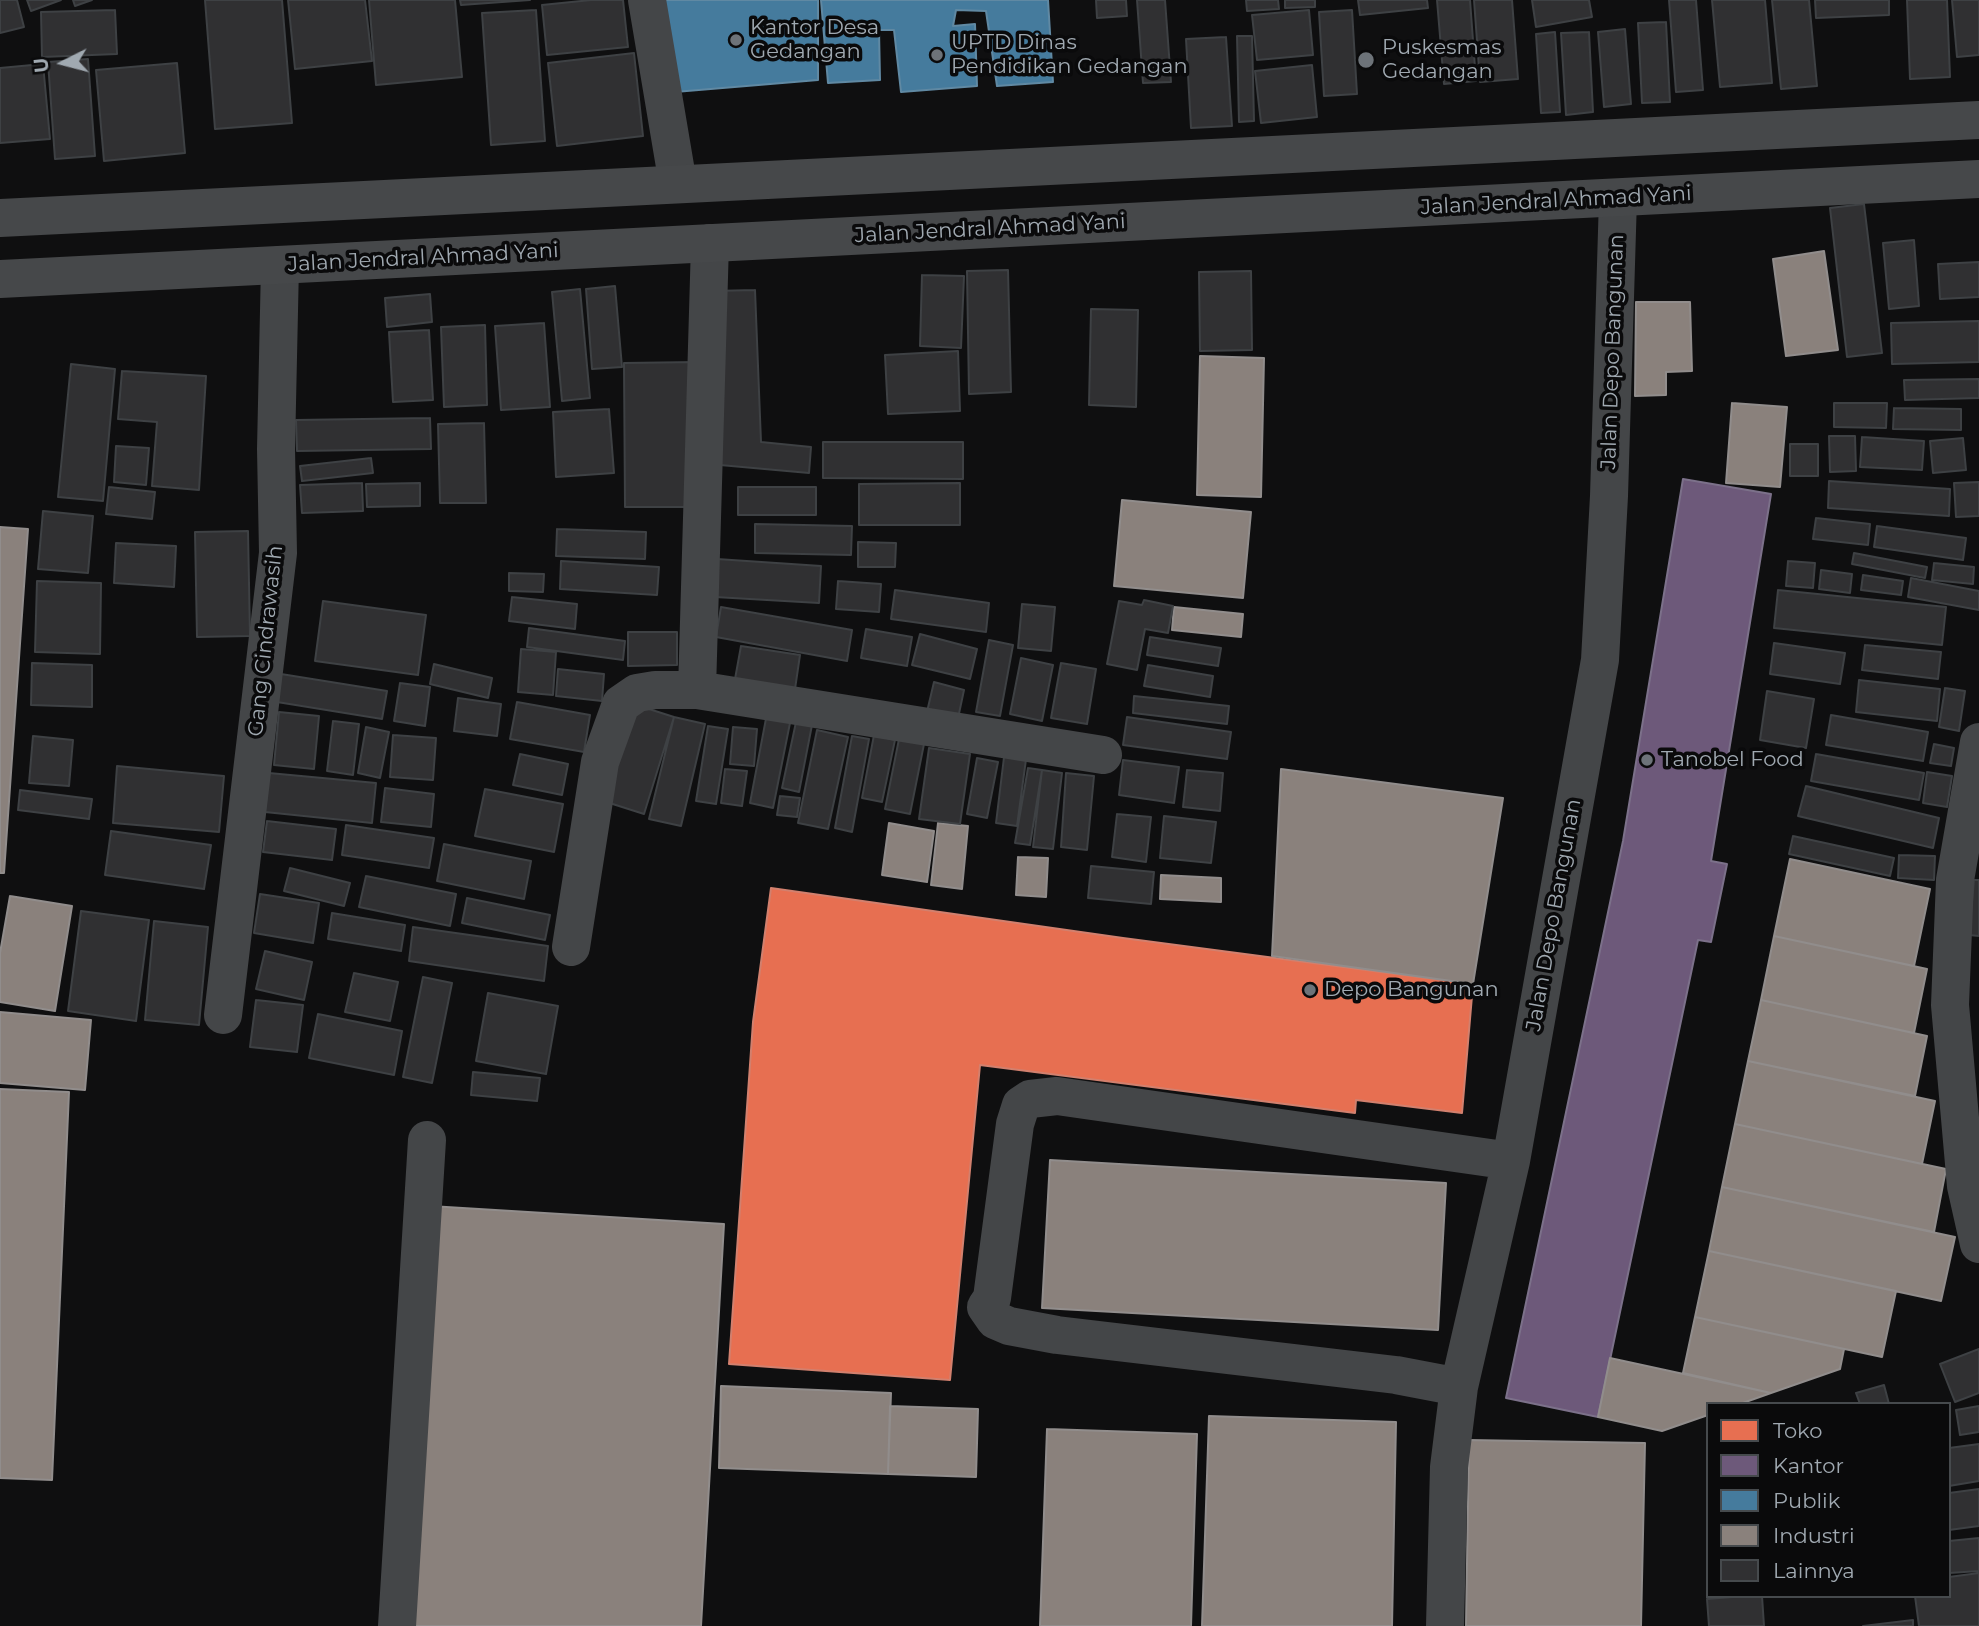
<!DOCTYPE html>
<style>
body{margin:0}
#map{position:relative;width:1979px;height:1626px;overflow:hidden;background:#0f0f10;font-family:Montserrat,sans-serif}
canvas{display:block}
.legend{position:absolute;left:1706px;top:1402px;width:245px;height:196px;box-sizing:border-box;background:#0a0a0b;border:2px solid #464a4d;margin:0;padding:9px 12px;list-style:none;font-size:21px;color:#a0a9b1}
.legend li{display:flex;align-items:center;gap:14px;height:35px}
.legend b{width:35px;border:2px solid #464a4d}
.north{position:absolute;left:28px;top:28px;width:70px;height:70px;-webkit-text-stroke:5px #0a0a0b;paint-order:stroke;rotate:264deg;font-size:19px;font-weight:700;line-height:28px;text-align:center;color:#a0a9b1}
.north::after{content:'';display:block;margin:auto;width:24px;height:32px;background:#a0a9b1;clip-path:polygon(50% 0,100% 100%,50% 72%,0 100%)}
</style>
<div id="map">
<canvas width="1979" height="1626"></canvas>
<ul class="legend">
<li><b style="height:19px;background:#e76f51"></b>Toko</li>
<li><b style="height:19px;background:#6d597a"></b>Kantor</li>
<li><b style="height:19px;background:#457b9d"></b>Publik</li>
<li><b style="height:19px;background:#8a817c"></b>Industri</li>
<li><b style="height:19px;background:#303032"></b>Lainnya</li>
</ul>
<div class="north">U</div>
</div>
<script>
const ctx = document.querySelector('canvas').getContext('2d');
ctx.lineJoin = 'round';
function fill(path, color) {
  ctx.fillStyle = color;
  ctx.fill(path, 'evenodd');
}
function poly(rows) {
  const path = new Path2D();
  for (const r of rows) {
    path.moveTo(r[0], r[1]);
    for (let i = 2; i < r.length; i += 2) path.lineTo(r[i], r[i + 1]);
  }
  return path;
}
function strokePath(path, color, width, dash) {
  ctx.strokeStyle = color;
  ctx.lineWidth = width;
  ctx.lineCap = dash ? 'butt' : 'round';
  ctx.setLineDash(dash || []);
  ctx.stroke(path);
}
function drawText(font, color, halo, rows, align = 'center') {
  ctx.font = font + ' Montserrat,sans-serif';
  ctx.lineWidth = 7;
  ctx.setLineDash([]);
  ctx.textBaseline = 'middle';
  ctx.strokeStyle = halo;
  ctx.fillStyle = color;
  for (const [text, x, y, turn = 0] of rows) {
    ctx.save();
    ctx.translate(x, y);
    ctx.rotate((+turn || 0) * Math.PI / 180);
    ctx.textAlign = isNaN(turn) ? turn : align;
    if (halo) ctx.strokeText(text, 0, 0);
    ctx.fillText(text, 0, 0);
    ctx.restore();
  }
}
const shops = poly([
 [771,888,1123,938,1473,984,1462,1113,1356,1100,1355,1113,980,1065,950,1380,729,1364,753,1022,771,888]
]);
fill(shops, '#e76f51');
strokePath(shops, '#d2806e', 2);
const offices = poly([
 [1683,479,1771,494,1711,861,1727,864,1711,942,1698,940,1598,1417,1506,1398,1623,841,1683,479]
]);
fill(offices, '#6d597a');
strokePath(offices, '#7c718a', 2);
const public = poly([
 [648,0,818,0,818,80,663,93,648,0],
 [821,0,1048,0,1053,82,997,86,986,11,956,10,953,26,975,24,977,86,901,92,894,30,879,30,880,80,828,83,821,0]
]);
fill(public, '#457b9d');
strokePath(public, '#6089a3', 2);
const industry = poly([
 [1824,251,1838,350,1786,356,1773,259,1824,251],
 [1636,302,1690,302,1692,371,1666,372,1666,395,1635,396,1636,302],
 [1200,356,1264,358,1261,497,1197,495,1200,356],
 [1732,403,1787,407,1780,487,1726,483,1732,403],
 [1122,500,1251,512,1243,598,1114,586,1122,500],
 [0,527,28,529,4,873,0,873,0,527],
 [1174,607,1243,614,1241,637,1172,630,1174,607],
 [1281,769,1503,798,1473,984,1272,956,1281,769],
 [889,823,934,831,927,882,882,875,889,823],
 [938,823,968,826,962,889,931,885,938,823],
 [1018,857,1048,858,1046,897,1016,895,1018,857],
 [1790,859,1930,889,1914,966,1774,936,1790,859],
 [1161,875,1221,878,1221,902,1160,899,1161,875],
 [10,896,72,906,55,1011,0,1002,0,953,10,896],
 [1774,936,1927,969,1914,1033,1761,1000,1774,936],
 [1761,1000,1927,1036,1915,1096,1748,1061,1761,1000],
 [0,1012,91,1020,85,1090,0,1083,0,1012],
 [1748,1061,1935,1101,1922,1164,1735,1124,1748,1061],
 [0,1089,69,1092,52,1480,0,1478,0,1089],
 [1735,1124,1946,1169,1934,1232,1722,1187,1735,1124],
 [1050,1160,1446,1183,1438,1330,1042,1308,1050,1160],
 [1722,1187,1955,1237,1941,1301,1709,1251,1722,1187],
 [430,1206,724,1224,701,1626,406,1626,430,1206],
 [1709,1251,1896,1291,1882,1357,1695,1317,1709,1251],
 [1695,1317,1844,1349,1840,1369,1771,1393,1683,1373,1695,1317],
 [1610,1358,1771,1393,1740,1404,1708,1404,1708,1415,1662,1431,1598,1417,1610,1358],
 [721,1386,891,1393,888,1474,719,1468,721,1386],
 [890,1406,978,1409,976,1477,888,1474,890,1406],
 [1209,1416,1396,1422,1392,1626,1202,1626,1209,1416],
 [1047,1429,1197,1434,1191,1626,1040,1626,1047,1429],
 [1469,1440,1645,1443,1641,1626,1466,1626,1469,1440]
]);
fill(industry, '#8a817c');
strokePath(industry, '#918d8c', 2);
const building = poly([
 [0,0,17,0,24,27,0,33,0,0],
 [27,0,61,0,31,11,27,0],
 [73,0,92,0,75,6,73,0],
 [205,0,282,0,292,123,215,129,205,0],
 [288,0,365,0,372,61,295,69,288,0],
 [369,0,455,0,462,77,376,85,369,0],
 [460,0,530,0,461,5,460,0],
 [591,0,623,0,628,47,547,55,542,5,591,0],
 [1096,0,1126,0,1127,16,1097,18,1096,0],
 [1137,0,1165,0,1171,82,1143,83,1137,0],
 [1246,0,1278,0,1279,9,1247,11,1246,0],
 [1285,0,1315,0,1315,7,1285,8,1285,0],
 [1358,0,1427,0,1428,8,1360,15,1358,0],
 [1437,0,1470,0,1476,81,1444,84,1437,0],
 [1474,0,1512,0,1518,79,1480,82,1474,0],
 [1532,0,1589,0,1592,17,1536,27,1532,0],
 [1669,0,1696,0,1703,90,1676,92,1669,0],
 [1712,0,1765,0,1772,83,1720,87,1712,0],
 [1772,0,1809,0,1817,86,1781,89,1772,0],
 [1815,0,1889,0,1889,15,1816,18,1815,0],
 [1907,0,1947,0,1950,77,1910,79,1907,0],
 [1952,0,1979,0,1979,55,1957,57,1952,0],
 [115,10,117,54,42,57,41,12,115,10],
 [536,10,545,141,491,145,482,13,536,10],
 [1309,10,1313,55,1257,60,1252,15,1309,10],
 [1352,10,1357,94,1324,96,1319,12,1352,10],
 [1666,22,1670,102,1642,103,1638,23,1666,22],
 [1625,29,1631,104,1604,107,1598,32,1625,29],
 [1555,32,1560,112,1541,113,1536,34,1555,32],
 [1589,32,1593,112,1566,115,1561,33,1589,32],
 [1237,36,1252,36,1254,121,1239,122,1237,36],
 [1226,37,1232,126,1191,128,1186,39,1226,37],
 [634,53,643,136,557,146,548,63,634,53],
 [88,59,95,156,55,159,48,62,88,59],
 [177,63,185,153,104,161,96,70,177,63],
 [43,64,50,139,0,143,0,68,43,64],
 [1312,65,1317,117,1261,123,1255,71,1312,65],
 [1864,204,1882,353,1847,357,1830,208,1864,204],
 [1914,240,1919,306,1889,309,1883,243,1914,240],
 [1979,262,1979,297,1940,299,1938,264,1979,262],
 [1008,270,1011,392,969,394,967,271,1008,270],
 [1251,271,1252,350,1200,351,1199,272,1251,271],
 [922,275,964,276,961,348,920,346,922,275],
 [615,286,622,367,592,369,586,289,615,286],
 [580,289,590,398,562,401,552,292,580,289],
 [755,290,761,442,811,447,809,473,720,465,713,291,755,290],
 [430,294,432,322,387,327,385,298,430,294],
 [1091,309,1138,310,1136,407,1089,405,1091,309],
 [1979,321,1979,362,1892,364,1891,323,1979,321],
 [544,323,550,407,501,410,495,326,544,323],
 [485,325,487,405,444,407,441,327,485,325],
 [429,330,433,400,393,402,389,332,429,330],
 [958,351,960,411,888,414,885,355,958,351],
 [697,362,698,507,625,507,624,363,697,362],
 [71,364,115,369,103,501,58,497,71,364],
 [122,371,206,376,199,490,152,486,157,422,118,419,122,371],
 [1979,379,1979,398,1905,400,1904,380,1979,379],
 [1834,403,1887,403,1886,428,1834,427,1834,403],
 [1894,408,1961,409,1961,430,1893,429,1894,408],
 [609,409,614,473,556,477,553,412,609,409],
 [430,418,431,449,297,451,296,420,430,418],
 [484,423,486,503,440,503,438,424,484,423],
 [1829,436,1855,436,1856,471,1830,472,1829,436],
 [1862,437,1924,441,1922,470,1860,467,1862,437],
 [1963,438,1966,470,1933,473,1930,441,1963,438],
 [823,442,963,442,963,479,823,478,823,442],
 [1790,444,1818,444,1818,476,1790,476,1790,444],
 [116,446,149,448,146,485,114,482,116,446],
 [371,458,373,473,302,481,300,466,371,458],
 [1829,481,1950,489,1949,516,1828,508,1829,481],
 [1979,482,1979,516,1956,517,1954,483,1979,482],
 [362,483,363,511,302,513,300,485,362,483],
 [420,483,420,506,367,507,366,484,420,483],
 [960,483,960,525,859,525,859,484,960,483],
 [109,487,155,492,152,519,106,514,109,487],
 [738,487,816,487,816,515,738,515,738,487],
 [43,511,93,516,88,573,38,569,43,511],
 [1816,518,1870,524,1868,545,1813,539,1816,518],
 [755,524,852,526,851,555,755,553,755,524],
 [1877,526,1966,538,1963,560,1874,547,1877,526],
 [557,529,646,532,645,559,556,556,557,529],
 [248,531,250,636,197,637,195,532,248,531],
 [858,542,896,543,895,567,858,567,858,542],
 [116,543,176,546,174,587,114,583,116,543],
 [1854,553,1927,567,1925,578,1852,564,1854,553],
 [717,559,821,566,819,603,715,597,717,559],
 [561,561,659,567,657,595,560,589,561,561],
 [1788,561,1815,563,1813,588,1786,586,1788,561],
 [1934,563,1974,567,1973,584,1932,580,1934,563],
 [1821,570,1852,574,1850,593,1819,589,1821,570],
 [509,573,544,574,543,592,509,591,509,573],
 [1863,575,1903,581,1901,595,1861,590,1863,575],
 [1911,578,1979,591,1979,610,1908,597,1911,578],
 [37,581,101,583,100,654,35,652,37,581],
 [838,581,881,584,879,612,836,609,838,581],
 [895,590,989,603,986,632,891,619,895,590],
 [1778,590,1946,607,1942,645,1774,628,1778,590],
 [512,597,577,604,575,629,509,621,512,597],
 [1144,600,1173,606,1168,633,1145,629,1137,670,1107,664,1119,601,1142,605,1144,600],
 [323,601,426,615,418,675,315,661,323,601],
 [1022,604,1055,607,1051,651,1018,648,1022,604],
 [721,607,852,630,847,661,716,637,721,607],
 [529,628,625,641,623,660,527,647,529,628],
 [866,629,912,637,907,666,861,658,866,629],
 [628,632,677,632,677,665,628,666,628,632],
 [920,634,977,649,970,679,912,665,920,634],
 [1150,637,1221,648,1218,666,1147,655,1150,637],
 [989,640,1013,645,1000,716,976,712,989,640],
 [1774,643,1845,653,1840,684,1770,674,1774,643],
 [1865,645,1941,652,1938,679,1862,670,1865,645],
 [741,646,800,655,795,689,735,679,741,646],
 [521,649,556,652,553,695,518,692,521,649],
 [1021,658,1053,665,1042,721,1010,714,1021,658],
 [32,663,92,665,92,707,31,705,32,663],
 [1061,663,1096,669,1087,724,1051,718,1061,663],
 [434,664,492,678,488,698,430,684,434,664],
 [1148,665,1213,676,1210,697,1144,686,1148,665],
 [558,669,604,674,602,701,556,696,558,669],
 [281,674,387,691,382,719,277,702,281,674],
 [1859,680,1940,689,1937,721,1856,712,1859,680],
 [934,682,964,690,957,723,926,716,934,682],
 [400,683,430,687,425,726,394,721,400,683],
 [1945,688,1965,691,1959,731,1939,727,1945,688],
 [1767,691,1814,699,1806,748,1760,740,1767,691],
 [1134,696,1229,706,1227,724,1133,713,1134,696],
 [458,698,501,704,497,736,454,731,458,698],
 [517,702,590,715,584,752,510,739,517,702],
 [627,702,674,717,644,814,597,799,627,702],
 [768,708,792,713,773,808,750,803,768,708],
 [279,712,319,716,314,769,274,765,279,712],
 [1831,715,1928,732,1923,761,1826,745,1831,715],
 [674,717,705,724,681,826,649,819,674,717],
 [1127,717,1231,732,1227,759,1123,745,1127,717],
 [333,721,359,724,353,775,327,771,333,721],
 [796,722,812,725,799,792,782,788,796,722],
 [708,726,728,729,716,804,696,801,708,726],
 [366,727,389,732,380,778,358,773,366,727],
 [733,727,757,729,754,766,730,764,733,727],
 [817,730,848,737,828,829,798,823,817,730],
 [393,735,436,738,433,780,390,777,393,735],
 [874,735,895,740,882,802,862,798,874,735],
 [33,736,73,740,69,786,29,783,33,736],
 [852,736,869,739,852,832,835,828,852,736],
 [899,739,924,744,910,814,885,809,899,739],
 [1934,744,1954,748,1951,766,1930,763,1934,744],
 [929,748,970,754,960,824,919,819,929,748],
 [1005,749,1027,752,1017,826,996,823,1005,749],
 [520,754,568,764,562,795,513,785,520,754],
 [1816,754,1924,773,1919,800,1811,781,1816,754],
 [977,758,998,762,987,818,967,814,977,758],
 [1123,760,1179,767,1174,803,1119,795,1123,760],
 [117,766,224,776,219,832,113,823,117,766],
 [1028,768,1042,770,1030,845,1015,843,1028,768],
 [725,769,747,771,742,806,721,803,725,769],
 [1042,770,1062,773,1053,849,1033,847,1042,770],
 [1187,770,1223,773,1220,811,1183,807,1187,770],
 [1927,772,1952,776,1947,807,1923,803,1927,772],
 [269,773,376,783,372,823,265,812,269,773],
 [1066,773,1094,776,1087,850,1061,847,1066,773],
 [1806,786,1939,818,1933,848,1798,816,1806,786],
 [385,788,434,794,431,827,381,822,385,788],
 [485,789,563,804,554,852,475,836,485,789],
 [20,790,92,799,89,819,18,810,20,790],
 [780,796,800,798,797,817,777,815,780,796],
 [1117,814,1151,817,1146,862,1112,857,1117,814],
 [1164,816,1216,822,1211,863,1160,858,1164,816],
 [267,821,336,829,332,860,263,852,267,821],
 [346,825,434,838,429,868,342,855,346,825],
 [111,831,211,845,204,889,105,875,111,831],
 [1793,836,1894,858,1890,876,1789,854,1793,836],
 [444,844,531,861,524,899,437,881,444,844],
 [1899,855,1935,856,1934,880,1898,878,1899,855],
 [1091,866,1154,872,1151,904,1088,898,1091,866],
 [290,868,350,883,344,906,284,891,290,868],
 [366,876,456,894,450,926,359,907,366,876],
 [1974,880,1979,880,1979,936,1969,935,1974,880],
 [260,894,319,903,313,943,254,933,260,894],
 [467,898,550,915,545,940,462,923,467,898],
 [81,911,149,920,136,1021,68,1011,81,911],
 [332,913,405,925,401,951,328,939,332,913],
 [154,921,208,927,199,1025,145,1020,154,921],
 [413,927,548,946,544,981,409,961,413,927],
 [265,951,312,962,304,1000,256,989,265,951],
 [354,973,398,982,390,1021,345,1012,354,973],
 [423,977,452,983,432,1083,403,1077,423,977],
 [488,993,558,1006,546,1074,476,1061,488,993],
 [256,1000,303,1005,297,1052,250,1047,256,1000],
 [318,1014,402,1031,394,1075,309,1058,318,1014],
 [473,1072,540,1078,537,1101,471,1095,473,1072],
 [1979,1349,1979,1393,1955,1402,1940,1364,1979,1349],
 [1884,1385,1889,1404,1860,1404,1856,1393,1884,1385],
 [1979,1406,1979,1432,1960,1435,1956,1410,1979,1406],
 [1979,1444,1979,1481,1949,1486,1949,1448,1979,1444],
 [1979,1489,1979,1526,1949,1530,1949,1493,1979,1489],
 [1979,1538,1979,1571,1949,1573,1949,1541,1979,1538],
 [1979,1573,1979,1626,1919,1626,1915,1596,1949,1596,1949,1577,1979,1573],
 [1745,1596,1762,1596,1764,1626,1709,1626,1707,1599,1745,1596],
 [1913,1620,1913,1626,1863,1626,1913,1620]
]);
fill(building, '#303032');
strokePath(building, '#3e4144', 2);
strokePath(poly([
 [647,0,678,184],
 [710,243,697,690,1103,755],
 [1979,742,1955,880,1950,1005,1966,1186,1979,1244],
 [571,947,600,762,621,704,637,693,655,690,697,690],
 [223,1015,278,553,276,449,280,265],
 [1459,1387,1396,1375,1057,1335,1009,1326,995,1320,986,1307,992,1298,1015,1124,1021,1105,1030,1099,1057,1096,1511,1161],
 [397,1626,427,1140],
 [1445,1626,1449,1467,1459,1387,1511,1161,1600,660,1609,496,1618,198]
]), '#444648', 38);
strokePath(poly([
 [0,218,1979,120],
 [0,279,1979,179]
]), '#46484a', 38);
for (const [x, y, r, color] of [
 [736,40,7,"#6d7379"],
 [937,55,7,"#6d7379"],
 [1366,60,9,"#6d7379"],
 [1647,760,7,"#6d7379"],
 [1310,990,7,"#6d7379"]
]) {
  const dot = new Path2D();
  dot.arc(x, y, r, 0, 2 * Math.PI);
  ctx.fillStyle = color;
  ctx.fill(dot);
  strokePath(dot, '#0a0a0b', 2.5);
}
drawText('21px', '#a0a9b1', '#0a0a0b', [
 ["Kantor Desa",750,28],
 ["Gedangan",750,52],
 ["UPTD Dinas",951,43],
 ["Pendidikan Gedangan",951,67],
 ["Puskesmas",1382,48],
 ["Gedangan",1382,72],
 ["Tanobel Food",1661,760],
 ["Depo Bangunan",1324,990]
], 'left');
drawText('21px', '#a0a9b1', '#0a0a0b', [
 ["Jalan Jendral Ahmad Yani",1556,201,-3],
 ["Jalan Jendral Ahmad Yani",990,229,-3],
 ["Jalan Jendral Ahmad Yani",423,258,-3],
 ["Jalan Depo Bangunan",1613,352,-88],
 ["Gang Cindrawasih",266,641,-84],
 ["Jalan Depo Bangunan",1554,915,-80]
]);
</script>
